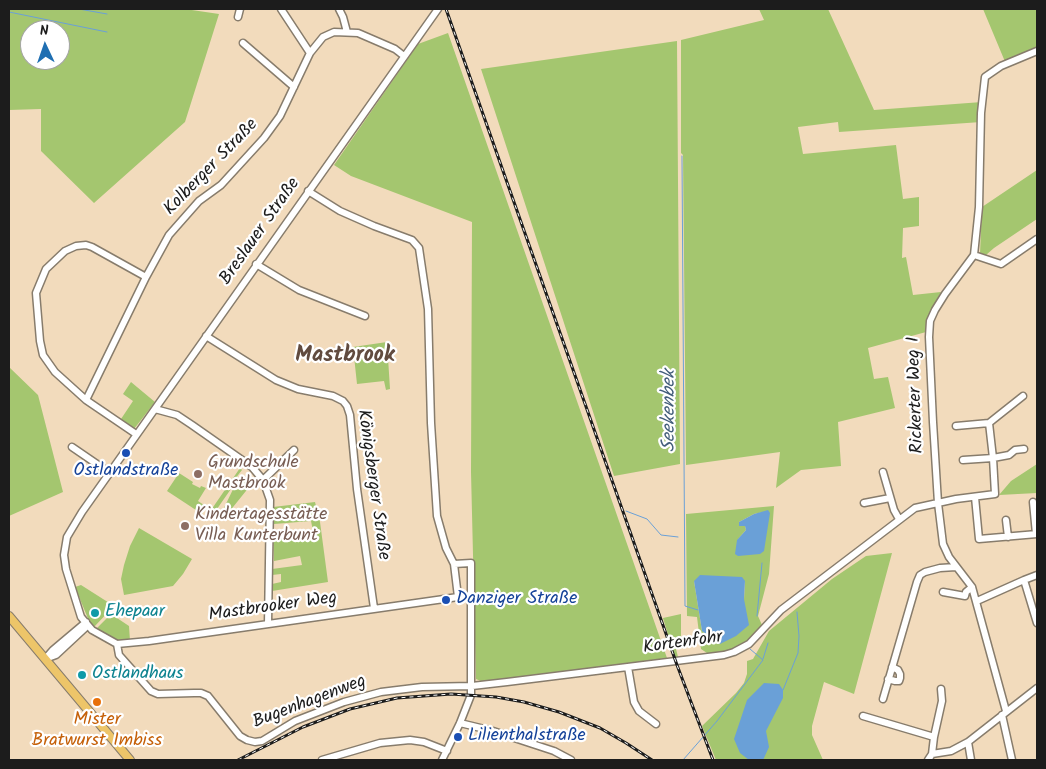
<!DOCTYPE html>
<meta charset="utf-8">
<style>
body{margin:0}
#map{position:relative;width:1046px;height:769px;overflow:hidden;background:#f2dbbc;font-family:Kalam,sans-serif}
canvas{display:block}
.frame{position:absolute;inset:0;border:10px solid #1c1c1c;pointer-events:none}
.north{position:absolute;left:20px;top:20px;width:50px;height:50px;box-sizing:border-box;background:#fff;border:1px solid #a4a4a4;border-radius:50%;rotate:357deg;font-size:14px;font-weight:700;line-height:20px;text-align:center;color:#1c1c1c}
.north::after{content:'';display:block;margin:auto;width:18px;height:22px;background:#1f6fb2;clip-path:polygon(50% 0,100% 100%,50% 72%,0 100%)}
</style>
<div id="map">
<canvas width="1046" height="769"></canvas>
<div class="frame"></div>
<div class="north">N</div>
</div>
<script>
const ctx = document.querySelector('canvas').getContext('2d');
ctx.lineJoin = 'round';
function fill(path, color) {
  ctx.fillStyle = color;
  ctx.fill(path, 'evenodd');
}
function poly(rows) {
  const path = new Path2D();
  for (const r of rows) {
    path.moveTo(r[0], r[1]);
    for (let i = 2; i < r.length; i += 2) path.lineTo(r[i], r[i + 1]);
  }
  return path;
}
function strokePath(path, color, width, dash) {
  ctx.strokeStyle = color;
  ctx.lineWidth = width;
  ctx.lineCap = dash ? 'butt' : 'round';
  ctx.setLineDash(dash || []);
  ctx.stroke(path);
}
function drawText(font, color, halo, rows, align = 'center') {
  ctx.font = font + ' Kalam,sans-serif';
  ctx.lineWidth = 4.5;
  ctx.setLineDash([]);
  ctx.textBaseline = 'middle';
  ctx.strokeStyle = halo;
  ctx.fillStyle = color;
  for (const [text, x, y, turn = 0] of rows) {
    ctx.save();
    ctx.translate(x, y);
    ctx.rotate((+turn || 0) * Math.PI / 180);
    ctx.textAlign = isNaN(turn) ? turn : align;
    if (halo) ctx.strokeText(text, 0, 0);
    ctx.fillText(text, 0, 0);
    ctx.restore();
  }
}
fill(poly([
 [9,9,185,9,219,14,185,122,94,203,41,151,41,109,9,110],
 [30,30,60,30,60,60,30,60],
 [759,9,828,9,874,110,982,102,981,122,839,132,838,122,798,127,803,154,896,145,903,199,919,197,919,226,903,228,902,258,906,257,913,295,941,292,931,310,927,321,926,332,868,348,874,379,888,377,895,408,838,422,841,466,801,470,776,488,780,452,686,465,683,155,681,153,681,40,764,20],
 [983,9,1037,9,1037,51,1006,64],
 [448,33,667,658,488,684,476,679,471,472,472,222,351,176,334,165,418,44],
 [677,41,680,464,614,476,481,69],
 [1037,170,1037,219,994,248,986,255,980,254,982,207],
 [387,342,390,389,386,390,384,381,357,384,353,347],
 [9,367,38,395,63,492,9,516],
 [131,382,155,402,134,429,121,419,133,401,123,394],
 [1037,464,1037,493,999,495,1011,481],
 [240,468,242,470,231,484,233,486,210,519,208,518,211,514,209,513],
 [179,473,193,482,192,484,200,488,201,486,206,488,198,501,207,507,202,514,167,491],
 [238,479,254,481,225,517,223,510],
 [315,502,320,522,328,582,272,591,272,584,281,582,281,574,272,575,272,569,302,565,300,556,274,561,273,539,313,531,311,521,274,524,273,507],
 [774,506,769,574,758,616,762,625,748,642,734,650,710,655,701,649,697,617,687,616,686,514],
 [768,511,737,540,746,530,745,526,739,522,754,514],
 [694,581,745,581,744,599,702,631],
 [139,528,192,559,183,574,173,586,124,595,121,579,124,565,130,546],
 [892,553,854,694,824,682,812,726,812,735,823,760,716,760,702,726,736,693,744,683,747,674,747,661,753,659,769,631,832,579,866,556],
 [81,585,114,606,94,627,89,621,75,587],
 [111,614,129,626,130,641,123,643,114,640,104,635,97,628],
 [681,614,681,639,674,641,678,657,675,658,663,618]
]), '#a4c66f');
fill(poly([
 [768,510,770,513,764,551,760,554,738,556,735,554,737,540,746,530,745,526,739,526,739,522,754,514],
 [700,575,742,577,745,581,744,599,749,625,736,636,720,644,702,631,694,581],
 [764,683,779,684,783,690,783,698,766,731,769,747,764,758,763,760,749,760,740,753,734,739,747,700]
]), '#6aa0d7');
strokePath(poly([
 [79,9,107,14],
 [9,12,107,32],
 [682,156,685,606,698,610],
 [626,511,647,519,661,535,678,537],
 [757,616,762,563],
 [763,659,768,643],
 [783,690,798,653,799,636,797,612],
 [683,760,717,721,763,660,750,649]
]), '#6aa0d7', 1);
const minor = poly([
 [281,9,310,53],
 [339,9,343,17,347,32],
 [438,9,82,512,67,537,64,555,66,569,81,617,92,630,117,644,149,641,465,596,471,600],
 [238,17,240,9],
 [243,43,294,87],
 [308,191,340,211,374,226,412,240,419,248,428,309,431,423,437,516,446,548,454,564],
 [974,255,1001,264,1037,239],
 [256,264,299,290,365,316],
 [206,336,276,380,298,389,333,396,343,401,347,406,350,415,357,489,374,608],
 [86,400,146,277,169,235,199,201,221,185,264,138,280,116,310,53,323,37,334,32,358,33,395,49,404,56],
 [155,409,177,415,192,425,252,467,263,480,270,500,268,624],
 [956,426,989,423,1023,396],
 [136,434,86,400,55,372,43,355,40,341,36,293,46,269,65,251,76,246,86,245,92,247,146,277],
 [72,447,110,473],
 [963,460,993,458,1009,455,1015,450,1024,449],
 [883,472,894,510,899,519],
 [263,480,294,450],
 [975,497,979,539,1037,534],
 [1033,502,1036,534],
 [864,503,890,498],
 [1006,520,1008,537],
 [1024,580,1037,575],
 [943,592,965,596,966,592,972,587],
 [977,601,1024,580,1037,623],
 [117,644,119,655,151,691,158,694,194,693,201,693,208,696,240,736,247,740,255,742,262,741,295,721,344,702,381,692,422,687,472,686,507,682,724,655,734,652,749,644,781,610,915,508,956,499,995,494,993,458,989,423],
 [46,658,53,650,85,623],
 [45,659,56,655,85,628,86,622],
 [628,667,634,702,639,711,656,724],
 [888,679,895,681,899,681,900,678,900,674,898,670,892,667],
 [883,699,917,582,920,575,925,572,940,568,956,567],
 [1006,711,972,587,949,557,943,544,938,503,933,422,929,337,930,321,935,310,945,294,974,255,979,207,981,113,985,77,1001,66,1037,51],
 [1002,715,1012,760],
 [863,716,934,737],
 [460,723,493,731,554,751,571,760],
 [932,754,934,737,942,701,941,689],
 [322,760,380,743,410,740,424,742,447,751],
 [442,760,460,723,471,695,471,563,454,564,458,597],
 [928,760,932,754,951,751,968,742],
 [971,760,968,742,1037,688]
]);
const major = poly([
 [9,616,130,760]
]);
strokePath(minor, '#877c6c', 9);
strokePath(major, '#877c6c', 10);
strokePath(minor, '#fff', 6);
strokePath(major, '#edc569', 8);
const rail = poly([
 [446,9,677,665,713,760],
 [238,760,303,727,350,709,397,698,451,694,496,697,524,702,559,712,600,728,626,743,652,760]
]);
strokePath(rail, '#1c1c1c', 3);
strokePath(rail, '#fff', 1, [4]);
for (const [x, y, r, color] of [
 [126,453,5,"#1a4fb4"],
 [198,474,5,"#8d6e63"],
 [185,526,5,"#8d6e63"],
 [446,600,5,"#1a4fb4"],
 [95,613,5,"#0f9aa8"],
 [82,675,5,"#0f9aa8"],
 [97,702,5,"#e8710a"],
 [458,737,5,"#1a4fb4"]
]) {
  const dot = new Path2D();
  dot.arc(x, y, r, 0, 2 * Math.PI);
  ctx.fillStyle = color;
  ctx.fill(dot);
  strokePath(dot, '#fff', 2);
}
drawText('18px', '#1c1c1c', '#fff', [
 ["Kolberger Straße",212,168,-46],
 ["Breslauer Straße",261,232,-55],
 ["Rickerter Weg I",917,395,-92],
 ["Königsberger Straße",372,485,82],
 ["Mastbrooker Weg",273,608,-8],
 ["Kortenfohr",683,644,-8],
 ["Bugenhagenweg",310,703,-21]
]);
drawText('18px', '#785e54', '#fff', [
 ["Grundschule",208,464],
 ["Mastbrook",208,485],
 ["Kindertagesstätte",195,516],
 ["Villa Kunterbunt",195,537]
], 'left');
drawText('18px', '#164399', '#fff', [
 ["Ostlandstraße",126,472,"center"],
 ["Danziger Straße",456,600],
 ["Lilienthalstraße",468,737]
], 'left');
drawText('18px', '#0d838f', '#fff', [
 ["Ehepaar",105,613],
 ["Ostlandhaus",92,675]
], 'left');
drawText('18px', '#c56008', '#fff', [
 ["Mister",97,721],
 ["Bratwurst Imbiss",97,742]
]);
drawText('italic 19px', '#435e7a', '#fff', [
 ["Seekenbek",671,411,-90]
]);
drawText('bold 22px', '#614b3f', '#fff', [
 ["Mastbrook",345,357]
]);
</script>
